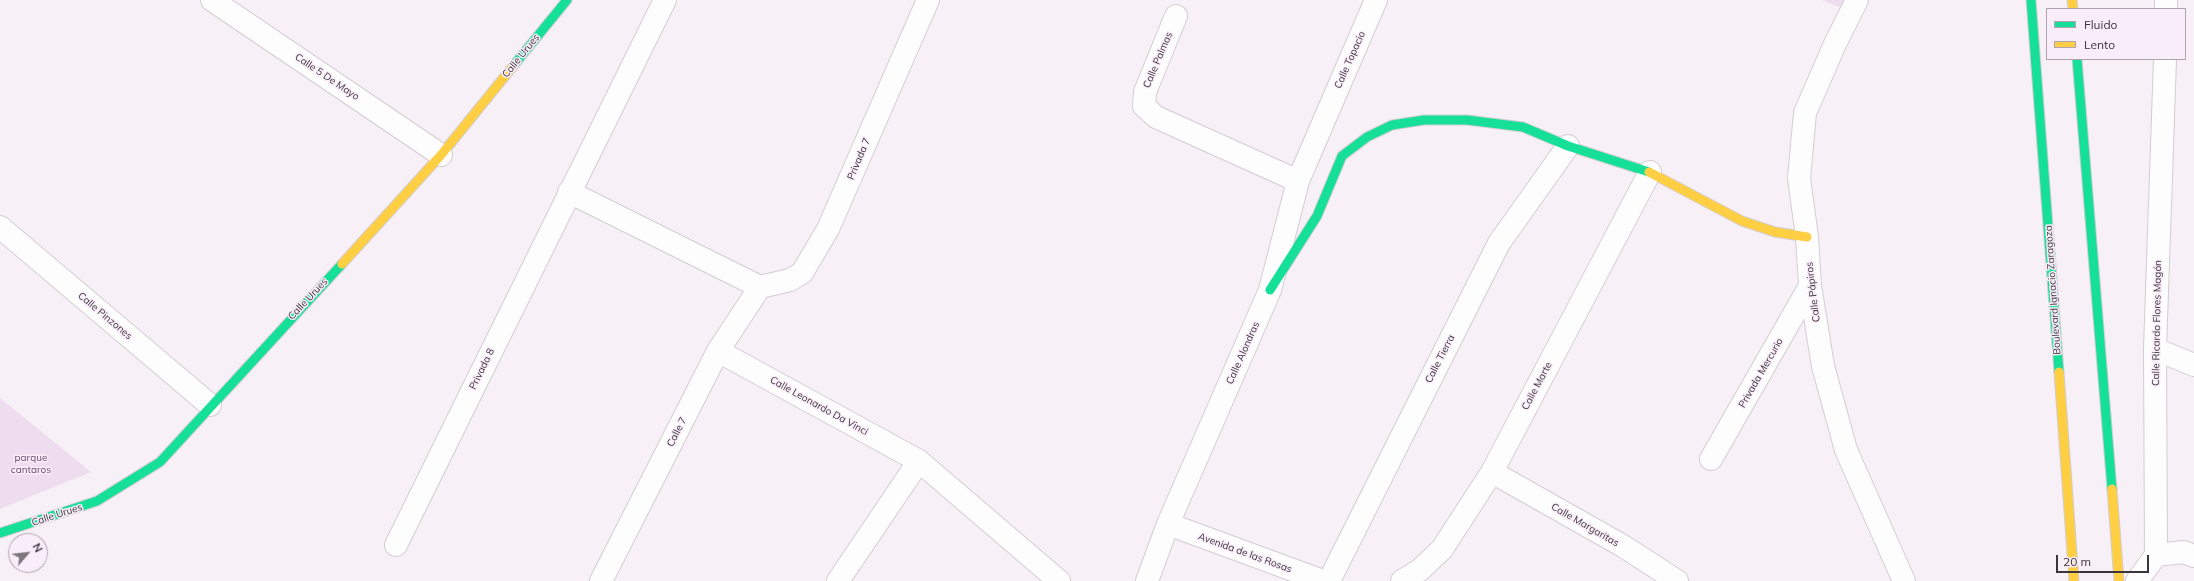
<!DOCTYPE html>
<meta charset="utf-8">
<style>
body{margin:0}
#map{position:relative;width:2194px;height:581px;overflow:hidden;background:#f7f0f7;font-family:Mulish,sans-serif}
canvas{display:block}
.legend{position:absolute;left:2046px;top:8px;width:140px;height:52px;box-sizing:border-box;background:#faedfa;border:1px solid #aea4ae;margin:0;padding:5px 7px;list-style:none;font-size:12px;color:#3b363b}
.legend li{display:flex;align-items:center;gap:8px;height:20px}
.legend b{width:20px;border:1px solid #aea4ae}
.north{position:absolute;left:8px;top:533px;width:40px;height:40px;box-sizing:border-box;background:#faedfa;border:1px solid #aea4ae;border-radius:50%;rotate:62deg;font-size:11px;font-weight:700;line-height:16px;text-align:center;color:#3b363b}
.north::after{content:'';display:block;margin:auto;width:14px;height:18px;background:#7d777d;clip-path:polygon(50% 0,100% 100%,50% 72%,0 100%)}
.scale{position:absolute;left:2056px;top:555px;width:93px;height:18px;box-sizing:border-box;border:2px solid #3b363b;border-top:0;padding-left:5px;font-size:12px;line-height:14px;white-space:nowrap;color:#3b363b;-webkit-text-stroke:3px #faedfa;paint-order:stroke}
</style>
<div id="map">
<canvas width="2194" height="581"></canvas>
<ul class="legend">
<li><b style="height:5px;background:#16e098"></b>Fluido</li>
<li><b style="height:5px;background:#ffcf43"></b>Lento</li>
</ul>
<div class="north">N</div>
<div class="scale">20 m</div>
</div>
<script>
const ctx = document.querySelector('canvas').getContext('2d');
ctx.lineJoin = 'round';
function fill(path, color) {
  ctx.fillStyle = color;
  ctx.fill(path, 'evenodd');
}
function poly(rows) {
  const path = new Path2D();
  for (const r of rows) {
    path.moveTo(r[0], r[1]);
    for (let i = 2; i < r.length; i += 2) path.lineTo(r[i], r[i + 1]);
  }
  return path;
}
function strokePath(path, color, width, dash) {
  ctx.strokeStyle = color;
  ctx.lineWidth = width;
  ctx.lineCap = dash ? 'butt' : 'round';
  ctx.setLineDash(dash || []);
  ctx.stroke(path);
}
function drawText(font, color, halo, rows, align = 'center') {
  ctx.font = font + ' Mulish,sans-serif';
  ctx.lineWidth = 3;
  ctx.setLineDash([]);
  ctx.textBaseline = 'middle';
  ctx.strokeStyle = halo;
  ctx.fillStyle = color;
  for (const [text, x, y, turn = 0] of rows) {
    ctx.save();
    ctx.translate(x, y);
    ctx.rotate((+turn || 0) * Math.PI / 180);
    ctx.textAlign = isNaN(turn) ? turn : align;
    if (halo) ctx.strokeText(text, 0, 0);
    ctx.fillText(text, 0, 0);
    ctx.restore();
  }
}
fill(poly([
 [1822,0,1857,0,1851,12],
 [0,398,91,472,0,509]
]), '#ede');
const street = poly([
 [212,0,441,155],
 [1857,0,1835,44,1805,113,1799,178,1807,237,1810,286,1823,366,1846,450,1904,581],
 [2166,9,2166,0],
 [1176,16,1145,92,1144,106,1156,117,1298,181],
 [569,192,760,287],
 [0,227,210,405],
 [760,287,790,280,802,273,828,229,928,0],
 [2155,349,2194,365],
 [718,351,919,461,1059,581],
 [1711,459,1810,286],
 [1492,472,1623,546,1677,581],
 [1168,524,1323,581],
 [396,545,665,0],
 [2156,555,2184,552,2194,556],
 [601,581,718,351,760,287],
 [838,581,919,461],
 [1147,581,1168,524,1270,290,1298,181,1376,0],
 [1329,581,1499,243,1568,146],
 [1402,581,1420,570,1442,549,1492,472,1650,172],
 [2137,581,2156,555,2155,349,2165,59]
]);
const fast = poly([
 [2031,0,2059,372],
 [2077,59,2112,489],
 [514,65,567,0],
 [1270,290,1317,216,1342,156,1367,137,1392,125,1424,120,1467,120,1523,127,1568,146,1649,172],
 [0,533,97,501,160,462,342,264]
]);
const slow = poly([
 [2072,0,2073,9],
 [1649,172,1742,221,1775,232,1807,237],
 [342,264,441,155,514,65],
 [2059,372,2074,581],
 [2112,489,2119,581]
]);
strokePath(street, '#d3cdd3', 24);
strokePath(fast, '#d3cdd3', 11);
strokePath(slow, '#d3cdd3', 11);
strokePath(street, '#fefdfe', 22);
strokePath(fast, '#16e098', 9);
strokePath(slow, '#ffcf43', 9);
drawText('10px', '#3b363b', '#faedfa', [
 ["Calle Urues",521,56,-51],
 ["Calle Palmas",1158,60,-67],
 ["Calle Topacio",1350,60,-66],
 ["Calle 5 De Mayo",327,77,34],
 ["Privada 7",859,159,-67],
 ["Boulevard Ignacio Zaragoza",2053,290,-94],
 ["Calle Pápiros",1813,292,-97],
 ["Calle Urues",308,299,-47],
 ["Calle Pinzones",105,316,40],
 ["Calle Ricardo Flores Magón",2157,323,-89],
 ["Calle Alondras",1243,353,-66],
 ["Calle Tierra",1440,359,-63],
 ["Privada 8",482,369,-64],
 ["Privada Mercurio",1761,373,-60],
 ["Calle Marte",1537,386,-62],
 ["Calle Leonardo Da Vinci",819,406,29],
 ["Calle 7",677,432,-63],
 ["Calle Urues",57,515,-18],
 ["Calle Margaritas",1585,525,30],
 ["Avenida de las Rosas",1245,553,20]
]);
drawText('10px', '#6b466c', '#faedfa', [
 ["parque",31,458],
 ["cantaros",31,470]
]);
</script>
